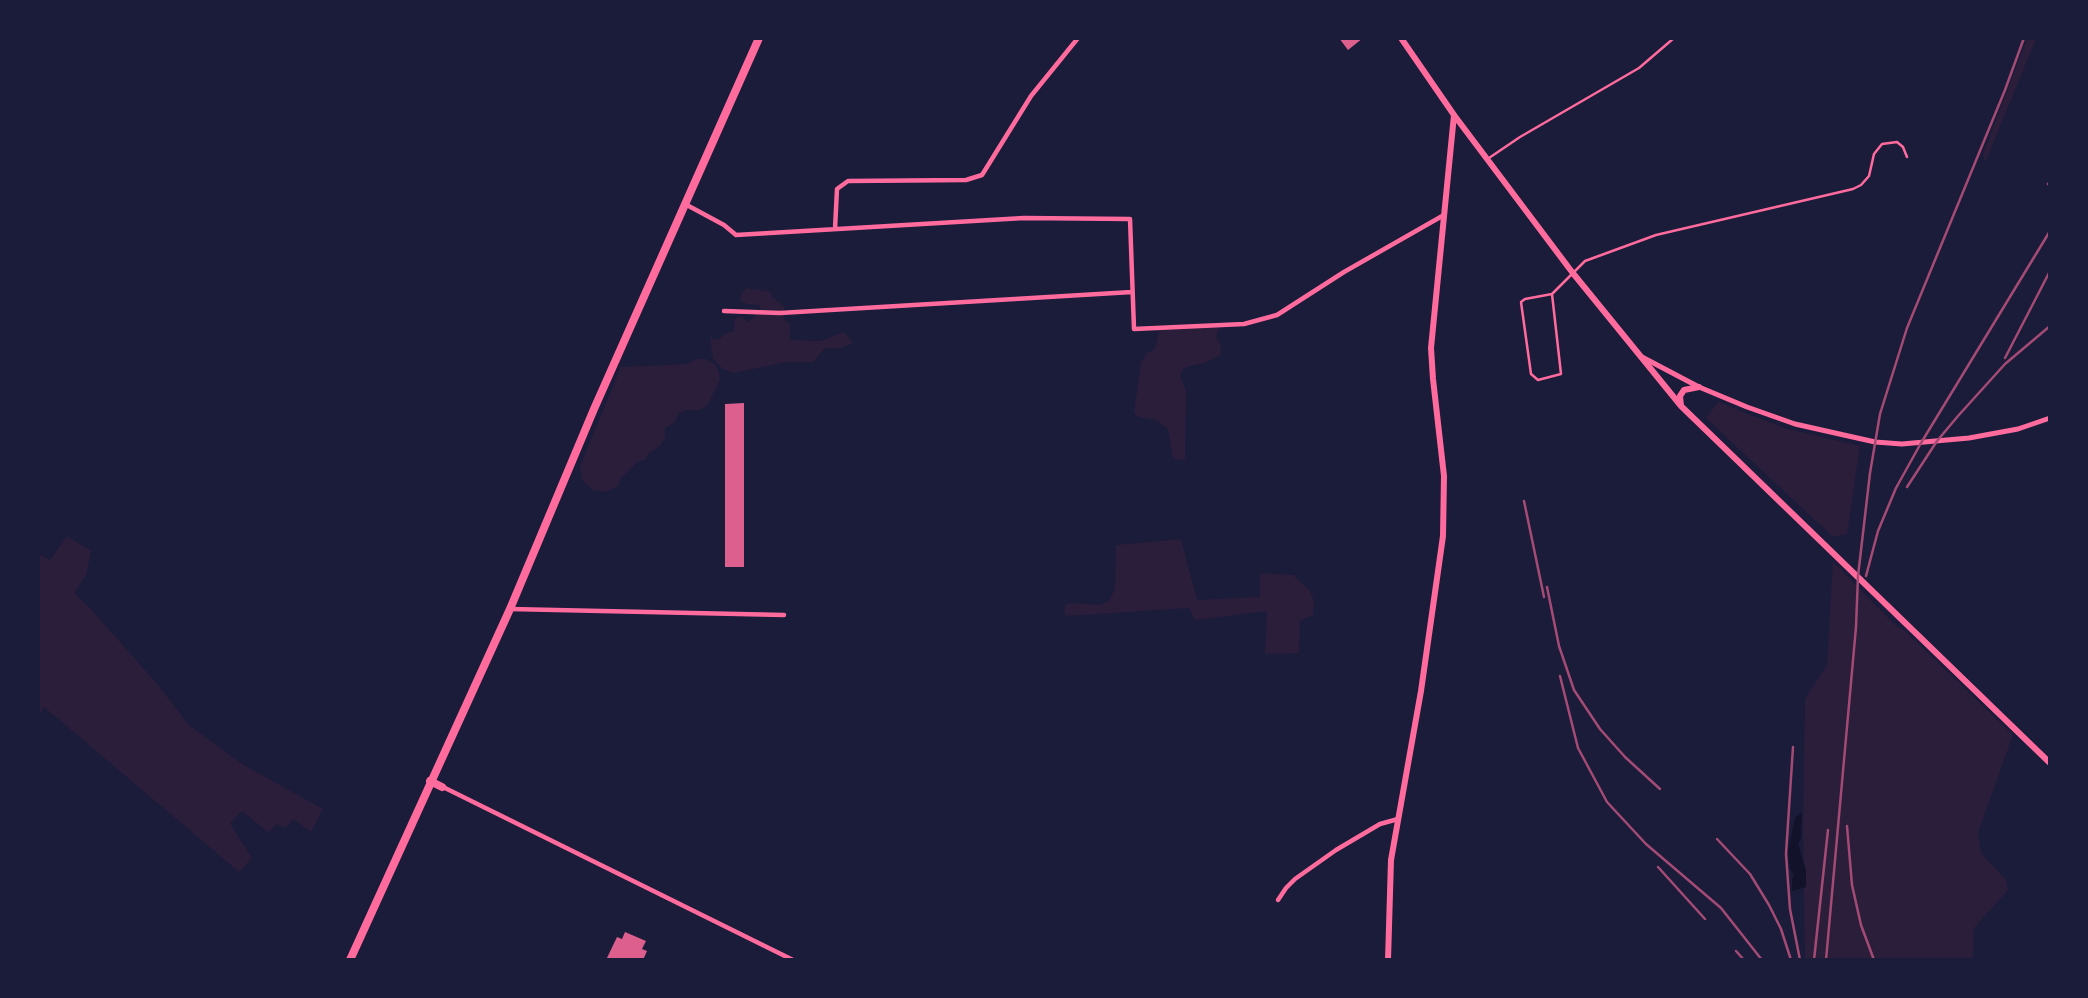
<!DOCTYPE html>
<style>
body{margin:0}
#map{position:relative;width:2088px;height:998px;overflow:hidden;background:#1b1b3a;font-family:Commissioner,sans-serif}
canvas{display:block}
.frame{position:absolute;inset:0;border:40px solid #1b1b3a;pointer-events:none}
</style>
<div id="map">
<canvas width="2088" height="998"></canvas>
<div class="frame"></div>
</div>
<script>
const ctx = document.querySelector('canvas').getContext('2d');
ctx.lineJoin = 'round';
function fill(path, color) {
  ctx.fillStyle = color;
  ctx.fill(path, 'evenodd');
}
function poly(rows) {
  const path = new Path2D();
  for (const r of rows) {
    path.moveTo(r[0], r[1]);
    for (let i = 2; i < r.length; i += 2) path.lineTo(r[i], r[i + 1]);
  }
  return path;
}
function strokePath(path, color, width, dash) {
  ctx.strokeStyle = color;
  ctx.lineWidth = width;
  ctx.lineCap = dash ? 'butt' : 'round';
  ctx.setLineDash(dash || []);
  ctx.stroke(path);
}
fill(poly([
 [2027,39,2036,39,1985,163,1983,154],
 [746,288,771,292,772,297,784,306,784,319,790,324,790,340,820,341,844,332,853,343,841,348,825,348,813,362,786,362,734,373,723,369,713,359,710,338,718,340,726,333,734,331,735,318,741,316,748,322,761,310,759,305,747,304,741,301,741,294],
 [1220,326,1216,336,1221,346,1221,355,1205,363,1189,366,1183,369,1180,376,1186,391,1185,460,1173,459,1168,429,1156,420,1139,417,1134,413,1141,362,1146,354,1155,348,1160,328],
 [696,359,706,359,715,364,719,373,720,380,707,406,700,410,686,410,678,414,675,422,665,428,665,438,660,446,649,453,645,460,639,461,628,471,621,478,619,485,606,492,593,490,582,480,580,466,621,367,688,364],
 [1718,402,1784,428,1860,446,1847,534,1833,537,1706,418],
 [67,536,91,551,86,575,74,593,90,608,158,685,189,725,242,764,323,809,311,832,293,819,286,828,276,824,269,833,242,811,230,823,252,858,239,872,44,707,39,717,39,554,50,560],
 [1181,539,1197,600,1260,597,1260,573,1293,575,1310,591,1314,601,1313,615,1300,621,1299,653,1265,654,1267,611,1195,620,1189,608,1066,616,1064,611,1065,605,1070,603,1100,605,1109,601,1115,589,1116,545],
 [1833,562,1896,626,1905,631,2013,735,1978,833,1981,853,2006,880,2008,890,1974,928,1973,959,1805,960,1803,829,1805,699,1827,665]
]), '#2a1e3b');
fill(poly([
 [1802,812,1801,838,1798,844,1806,870,1806,887,1792,891,1792,879,1794,875,1790,868,1788,850,1795,818]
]), '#12122b');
fill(poly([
 [1339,38,1363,38,1348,50],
 [744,403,744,567,725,567,725,404],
 [625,932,646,941,642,949,647,951,643,960,606,960,617,937,622,939]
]), '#dd5f8e');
strokePath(poly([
 [1489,158,1520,137,1639,68,1674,38],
 [1552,294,1525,299,1521,302,1531,374,1538,380,1561,374,1552,294,1585,261,1656,235,1853,189,1861,185,1869,176,1874,154,1882,144,1897,142,1903,147,1907,157]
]), '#ff6b9d', 2.5);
strokePath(poly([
 [685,204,724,225,736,235,1024,218,1130,219,1134,329,1244,324,1277,315,1344,272,1444,215],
 [835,229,837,189,848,181,966,180,982,175,1031,96,1078,38],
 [724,311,780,313,1132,292],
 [510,609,784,615],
 [443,787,793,960],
 [1278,900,1286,888,1295,879,1336,850,1380,824,1398,819]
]), '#ff6b9d', 4.5);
strokePath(poly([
 [1642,357,1699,387,1747,407,1795,424,1875,442,1902,444,1969,438,2018,429,2050,418]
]), '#ff6b9d', 5);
strokePath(poly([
 [1401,38,1454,115,1572,272,1681,406,2050,763],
 [1681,406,1680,396,1684,390,1699,387],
 [1388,960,1391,860,1421,691,1443,536,1444,476,1433,379,1431,348,1454,115]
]), '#ff6b9d', 6);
strokePath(poly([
 [430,781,442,787],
 [350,960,510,609,594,409,759,38]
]), '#ff6b9d', 8);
strokePath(poly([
 [2048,184,2050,182],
 [2005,358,2050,271],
 [1907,487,1937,441,1958,416,2005,364,2050,326],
 [1524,501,1544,597],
 [1866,576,1878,531,1896,488,1921,443,2050,231],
 [1547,587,1559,646,1574,690,1600,729,1625,757,1660,789],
 [1560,676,1578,748,1607,802,1646,844,1721,908,1762,960],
 [1793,747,1786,854,1790,909,1800,960],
 [1847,826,1852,885,1861,925,1874,960],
 [1717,839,1750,874,1769,905,1781,929,1791,960],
 [1658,867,1705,919],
 [1736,951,1744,960],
 [1814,960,1828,830],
 [1826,960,1856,627,1858,576,1870,473,1880,414,1907,328,2005,90,2024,38]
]), '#a44b75', 2.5);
</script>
